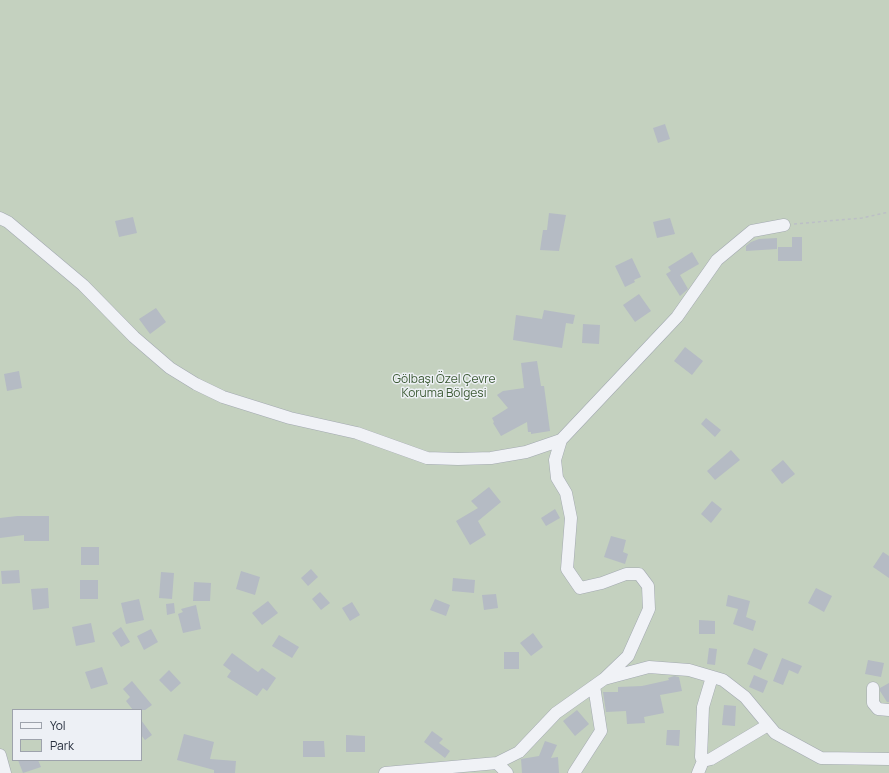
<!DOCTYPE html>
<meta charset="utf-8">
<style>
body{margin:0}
#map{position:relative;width:889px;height:773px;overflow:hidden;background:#dee2e7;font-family:Manrope,sans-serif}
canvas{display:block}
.legend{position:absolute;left:12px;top:709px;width:130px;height:52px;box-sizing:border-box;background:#edf0f5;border:1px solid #9ea3ac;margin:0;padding:5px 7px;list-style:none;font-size:12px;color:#272f3e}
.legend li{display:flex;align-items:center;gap:8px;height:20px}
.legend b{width:20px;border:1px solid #9ea3ac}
</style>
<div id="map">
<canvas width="889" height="773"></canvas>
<ul class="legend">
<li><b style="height:5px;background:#f0f2f6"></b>Yol</li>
<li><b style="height:11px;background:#c4d1bf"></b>Park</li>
</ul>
</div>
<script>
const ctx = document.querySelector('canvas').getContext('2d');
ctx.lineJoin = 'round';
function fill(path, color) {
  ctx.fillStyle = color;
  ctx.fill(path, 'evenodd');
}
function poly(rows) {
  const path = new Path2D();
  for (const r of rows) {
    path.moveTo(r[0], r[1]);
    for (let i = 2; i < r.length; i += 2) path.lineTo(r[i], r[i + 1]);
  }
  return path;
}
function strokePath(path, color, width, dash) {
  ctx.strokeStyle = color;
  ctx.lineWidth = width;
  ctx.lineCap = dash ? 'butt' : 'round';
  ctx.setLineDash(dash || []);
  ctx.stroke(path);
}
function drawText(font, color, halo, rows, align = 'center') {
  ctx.font = font + ' Manrope,sans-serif';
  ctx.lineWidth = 3;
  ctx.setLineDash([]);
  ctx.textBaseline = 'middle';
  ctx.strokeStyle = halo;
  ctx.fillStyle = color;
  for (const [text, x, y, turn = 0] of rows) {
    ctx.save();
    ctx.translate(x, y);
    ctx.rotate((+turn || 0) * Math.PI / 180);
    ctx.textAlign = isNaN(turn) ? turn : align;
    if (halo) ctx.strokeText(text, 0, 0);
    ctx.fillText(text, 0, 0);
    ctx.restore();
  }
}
fill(poly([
 [0,0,889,0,889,773,0,773],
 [13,710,141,710,141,760,13,760]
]), '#c4d1bf');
fill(poly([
 [665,124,670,139,658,143,653,128],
 [549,213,566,215,559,251,540,250,543,230,547,230],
 [133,217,137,233,119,237,115,221],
 [670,218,675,234,657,238,653,222],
 [792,237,802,237,802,261,778,261,778,247,792,247],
 [777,238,777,249,746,251,746,246,751,242,759,239],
 [692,252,699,264,680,275,688,289,680,296,666,274,671,271,668,267],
 [632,258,641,277,634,280,635,282,625,287,615,266],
 [639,294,651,311,635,322,623,305],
 [156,308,166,322,150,334,139,319],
 [544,310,575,315,573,324,566,323,562,348,513,340,516,315,542,319],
 [583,324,600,325,599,344,582,343],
 [685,347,703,361,692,375,674,361],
 [537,361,541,386,544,386,550,431,531,434,531,432,528,432,527,422,501,436,493,423,494,422,492,418,508,408,497,395,503,391,524,388,521,363],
 [19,371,22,388,7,391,4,374],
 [706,418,721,430,715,437,701,424],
 [731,450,740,460,715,480,707,471],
 [783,460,795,474,782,484,771,470],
 [489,487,501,502,478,521,486,535,470,545,456,521,478,508,471,501],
 [712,501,722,509,711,523,701,514],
 [555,509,560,518,546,526,541,518],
 [17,516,49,516,49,541,24,541,24,535,0,538,0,518],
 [611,536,626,540,623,552,628,554,625,564,604,557],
 [81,547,99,547,99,565,81,565],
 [883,552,889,556,889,578,873,567],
 [311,569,318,577,308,586,301,578],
 [19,570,20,583,2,584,1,571],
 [241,571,260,577,255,595,236,589],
 [161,572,174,573,172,599,159,598],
 [453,578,475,580,474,593,452,591],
 [80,580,98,580,98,599,80,599],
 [194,582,211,583,210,601,193,601],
 [48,588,49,608,33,610,31,589],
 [816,588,832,596,824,612,808,603],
 [320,592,330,603,321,610,312,599],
 [496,594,498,608,484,610,482,595],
 [728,595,750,601,746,617,756,621,753,631,733,624,738,609,726,606],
 [139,599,144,620,126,624,121,603],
 [435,599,450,605,446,616,430,610],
 [268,601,278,613,262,625,252,613],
 [352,602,360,615,350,621,342,608],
 [174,603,175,613,167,615,166,604],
 [196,605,201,629,183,633,178,614,183,612,181,609],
 [699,620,715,621,715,634,699,634],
 [91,623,95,642,76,646,72,627],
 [121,627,130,642,121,647,112,633],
 [151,629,158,642,144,650,137,636],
 [533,633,543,647,531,656,520,643],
 [279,635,299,647,292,658,272,646],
 [709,648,717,649,715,665,707,664],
 [754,648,768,654,761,670,747,664],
 [504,652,519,652,519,669,504,669],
 [232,653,258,672,262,668,276,678,267,691,263,688,257,696,227,677,231,671,223,665],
 [782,658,802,666,798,674,789,670,783,685,773,681],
 [868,660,884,663,881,677,865,674],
 [102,667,108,684,91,689,85,672],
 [169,670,181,683,171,692,159,680],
 [754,675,768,681,763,693,749,687],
 [674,676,679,677,682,691,660,695,664,713,644,717,645,723,627,724,626,711,606,712,603,692,618,692,618,687,642,686,669,680,668,678],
 [132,681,152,705,145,710,133,710,126,701,130,697,123,689],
 [889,683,889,702,887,702,880,691,880,688],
 [724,705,736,706,735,726,722,725],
 [577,710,589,724,575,736,563,721],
 [141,720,152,735,145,740,141,735],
 [667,730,680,730,679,746,666,745],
 [432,731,443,739,439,743,450,751,445,758,424,742],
 [184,734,214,742,210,759,236,761,235,773,214,773,214,770,177,760],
 [346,735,365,736,365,752,346,752],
 [303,741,324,741,325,757,303,757],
 [545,741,557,745,551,758,558,757,559,773,522,773,521,759,539,756],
 [18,760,38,760,41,767,23,773]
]), '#b5bbc4');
const minor = poly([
 [0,218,8,222,83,285,134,337,170,368,196,384,223,397,290,418,357,433,427,458,458,459,491,458,526,452,561,440],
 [604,679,628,656,649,609,648,586,639,574,626,574,602,583,580,588,567,569,571,518,566,493,557,478,555,460,561,440,677,317,717,260,752,231,784,225],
 [873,688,873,703,878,709,889,710],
 [0,755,5,773],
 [703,761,711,759,768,725],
 [497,763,507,773],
 [385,773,497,763,519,752,556,713,604,679,649,667,689,670,723,680,745,697,775,733,821,758,889,759],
 [574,773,601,731,594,686],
 [698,773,703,761,701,757,703,707,712,677]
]);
strokePath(minor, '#a3a9b1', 13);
strokePath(poly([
 [794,224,862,218,889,212]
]), '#bcbfc6', 1.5, [3, 3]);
strokePath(minor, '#f0f2f6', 12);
drawText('12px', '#3c5a34', '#edf0f5', [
 ["Gölbaşı Özel Çevre",444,380],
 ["Koruma Bölgesi",444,394]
]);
</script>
